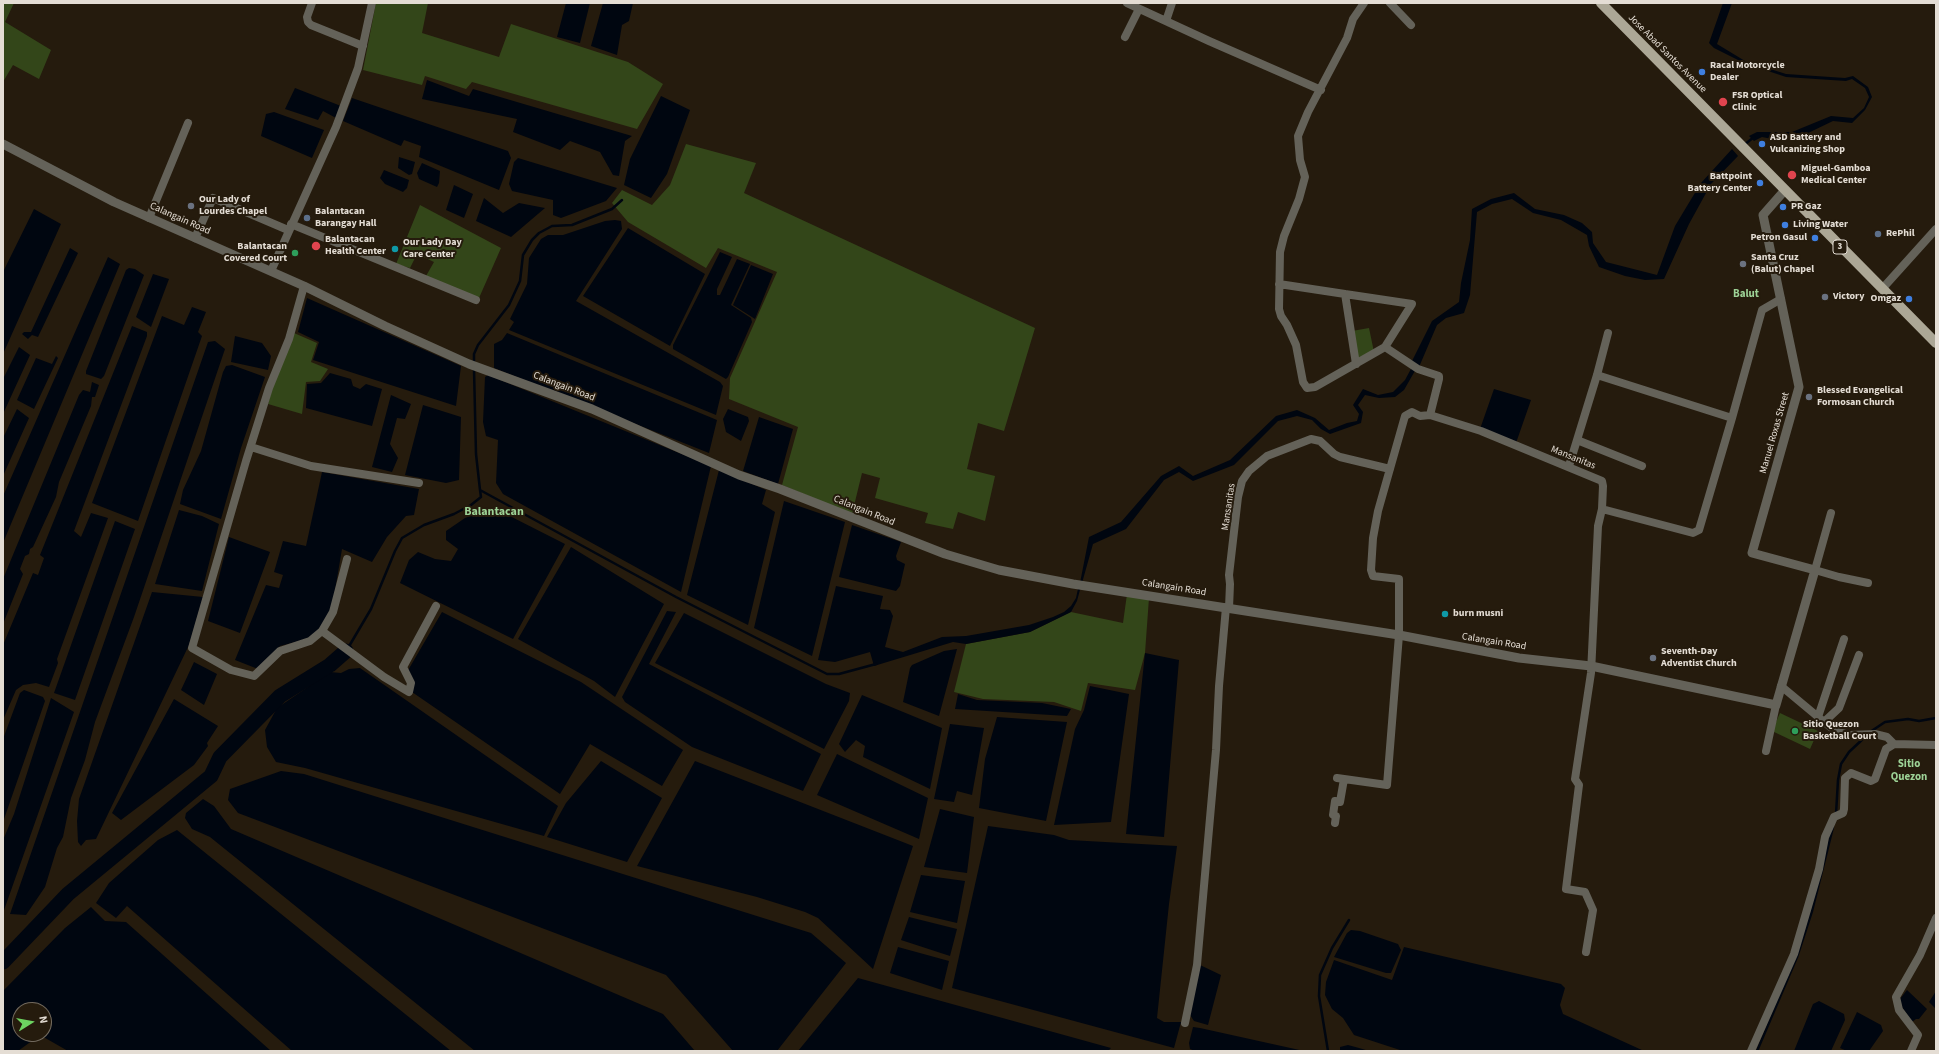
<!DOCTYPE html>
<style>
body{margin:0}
#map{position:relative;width:1939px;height:1054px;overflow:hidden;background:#251b0d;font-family:"Source Sans 3",sans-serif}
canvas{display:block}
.frame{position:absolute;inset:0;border:4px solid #e4ddd4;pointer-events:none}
.north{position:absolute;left:12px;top:1002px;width:40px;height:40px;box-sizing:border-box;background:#251b0d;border:1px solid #71695d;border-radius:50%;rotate:79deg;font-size:11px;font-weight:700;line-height:16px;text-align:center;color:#e4ddd4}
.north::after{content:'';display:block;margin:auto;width:14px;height:18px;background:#6dd361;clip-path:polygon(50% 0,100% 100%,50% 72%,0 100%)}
</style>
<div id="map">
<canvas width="1939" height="1054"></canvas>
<div class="frame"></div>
<div class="north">N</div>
</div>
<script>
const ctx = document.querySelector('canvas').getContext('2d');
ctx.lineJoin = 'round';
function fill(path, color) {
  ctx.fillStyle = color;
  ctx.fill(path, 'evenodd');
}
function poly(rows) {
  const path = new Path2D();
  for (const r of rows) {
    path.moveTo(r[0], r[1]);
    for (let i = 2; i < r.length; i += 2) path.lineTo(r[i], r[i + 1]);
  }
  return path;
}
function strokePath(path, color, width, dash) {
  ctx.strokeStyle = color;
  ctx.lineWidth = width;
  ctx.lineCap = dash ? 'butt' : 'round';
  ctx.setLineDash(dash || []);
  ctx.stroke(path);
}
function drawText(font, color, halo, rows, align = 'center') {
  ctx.font = font + ' "Source Sans 3",sans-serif';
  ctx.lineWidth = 4;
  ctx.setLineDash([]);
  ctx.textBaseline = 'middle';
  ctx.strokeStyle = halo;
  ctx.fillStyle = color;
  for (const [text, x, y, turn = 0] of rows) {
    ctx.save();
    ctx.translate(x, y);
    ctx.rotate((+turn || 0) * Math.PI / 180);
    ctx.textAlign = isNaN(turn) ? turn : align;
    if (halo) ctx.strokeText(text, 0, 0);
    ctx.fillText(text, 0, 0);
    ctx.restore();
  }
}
fill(poly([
 [3,3,14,3,5,22,51,50,39,79,13,65,3,82],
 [376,3,428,3,422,33,499,57,511,24,628,62,663,84,637,129,472,82,466,89,425,76,422,85,363,70],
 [686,144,756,163,744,193,1035,328,1004,431,978,423,967,469,995,476,985,521,958,512,953,529,925,523,928,513,875,498,880,478,862,473,852,514,782,485,798,427,729,399,730,378,777,272,718,248,706,268,628,222,612,203,622,190,652,205,670,185],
 [420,205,501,248,479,298,426,276,434,262,417,254,410,268,396,264],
 [1369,328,1374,352,1357,362,1352,331],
 [294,333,317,343,311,362,328,369,320,381,306,382,302,414,268,404,272,388],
 [1127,594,1149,598,1145,653,1135,690,1088,683,1081,711,1054,702,983,699,954,692,966,644,1030,632,1071,612,1123,623],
 [1780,713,1818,731,1810,749,1772,731]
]), '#334619');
fill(poly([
 [566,3,590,3,580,43,557,37],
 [603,3,633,3,629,21,622,25,617,55,591,46],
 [1723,3,1732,3,1717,44,1745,61,1786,74,1845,78,1853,76,1868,87,1872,97,1865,110,1852,123,1833,121,1806,134,1791,139,1777,140,1762,137,1754,141,1749,136,1757,132,1792,132,1831,116,1853,118,1864,108,1869,97,1865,88,1852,79,1846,81,1786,77,1744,63,1714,48,1709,43],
 [427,80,469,96,473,89,632,136,625,141,619,176,613,175,600,152,570,141,560,150,513,132,517,119,422,99],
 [295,88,341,106,336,118,323,111,318,120,285,109],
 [661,96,690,110,667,174,651,198,624,185,630,159],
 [352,98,508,151,511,158,499,190,419,157,421,146,404,140,401,146,343,121],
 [274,112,324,130,312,158,261,136,266,114],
 [1732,149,1738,156,1711,184,1689,224,1664,279,1645,280,1625,276,1599,267,1589,246,1587,235,1561,220,1533,213,1512,199,1492,204,1477,212,1470,295,1464,313,1446,318,1437,325,1419,367,1411,363,1432,321,1459,302,1461,283,1470,240,1472,209,1491,199,1514,193,1535,209,1564,215,1582,223,1592,232,1593,243,1606,262,1657,275,1675,226,1687,206,1701,183],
 [399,157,415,162,412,174,409,175,398,168],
 [518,158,617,188,606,201,561,218,553,215,553,200,512,191,509,184,514,162],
 [422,163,440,171,439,183,437,187,419,179,417,173],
 [384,170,409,180,407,188,403,192,385,184,380,178],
 [454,185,473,194,464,218,446,210],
 [484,198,503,213,519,203,545,208,511,237,476,221],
 [34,209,61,224,3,354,3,272],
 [615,220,621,221,622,229,576,301,720,382,723,386,716,415,509,330,514,322,510,319,527,284,529,258,541,239,548,235,563,235,605,221],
 [628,228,705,274,670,346,583,296],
 [70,248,78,253,38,337,32,335,28,339,22,334,24,332,31,332],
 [720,252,732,257,717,289,717,295,720,295,737,259,750,264,731,305,751,318,752,322,728,377,726,379,673,349,673,345],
 [108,257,120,264,3,543,3,496],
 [751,265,773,274,755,319,733,305],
 [129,268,135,269,144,275,104,376,101,379,86,374,86,371,126,270],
 [153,274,169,279,151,327,136,317],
 [307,298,461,366,456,406,313,360,319,342,298,332],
 [192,307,206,312,198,332,202,336,138,521,92,503,162,316,184,325],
 [132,326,147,332,147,336,74,531,81,537,91,513,108,518,57,659,58,663,49,687,36,683,23,685,16,690,3,720,3,645,33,573,38,575,44,558,40,555],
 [507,333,717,420,709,453,494,368,494,344,502,340],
 [235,336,262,343,271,356,268,370,231,362],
 [215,341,225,349,134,617,95,722,85,760,71,798,63,837,57,848,45,887,26,915,10,914,208,342],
 [19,347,30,355,3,414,3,379],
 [56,356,58,358,34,409,17,400,36,358,52,364],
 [232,365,265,377,241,448,221,519,180,504,183,490,201,451,223,372,226,366],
 [1412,367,1416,369,1404,390,1395,397,1379,398,1365,395,1358,405,1363,412,1361,423,1330,434,1321,429,1312,420,1297,416,1278,421,1234,465,1193,481,1179,472,1164,480,1126,529,1093,544,1082,583,1080,583,1089,537,1121,522,1161,476,1179,466,1193,476,1230,460,1276,416,1297,410,1315,418,1329,430,1347,423,1357,421,1359,414,1353,405,1363,389,1378,395,1393,392,1405,380],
 [330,373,351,379,353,386,360,389,366,384,382,389,372,426,306,408,307,384,321,383],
 [488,375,711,466,681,592,503,494,496,483,498,440,486,436,483,422,485,377],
 [92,382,99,385,95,397,92,397,91,406,59,482,56,497,33,547,30,549,29,554,25,556,20,569,23,574,3,624,3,579,79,395,83,390,90,392],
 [1494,389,1531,400,1516,443,1480,429],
 [391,395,411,404,405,419,397,418,390,444,398,458,392,472,372,467],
 [423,405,461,417,459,480,446,483,405,475],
 [17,409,29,418,3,476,3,438],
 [728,409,748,417,749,421,741,441,726,432,723,419],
 [759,417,793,429,778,484,743,471],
 [719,470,766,490,762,504,775,512,748,625,687,595],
 [322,472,419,489,414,515,406,516,387,537,372,562,342,549,331,614,311,638,280,646,258,669,235,660,266,585,279,588,283,575,274,572,283,541,306,546],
 [784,501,845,522,812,656,754,628],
 [494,508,565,544,513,639,400,583,409,560,418,552,435,559,451,561,458,549,446,540,446,531,465,518],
 [179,510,202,516,219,524,202,591,155,584],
 [115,521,135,529,75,700,54,693],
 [852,525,901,542,896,556,897,560,905,564,900,586,896,591,839,577],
 [229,537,270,552,240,633,208,621],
 [571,547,664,604,615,697,594,681,518,639],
 [1079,584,1081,586,1077,601,1071,612,1030,632,966,644,953,642,874,666,870,652,835,662,818,660,836,586,883,596,880,609,890,610,893,616,885,647,903,652,942,637,966,636,1029,625,1053,617,1064,612,1071,606,1076,598],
 [152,592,203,597,189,645,96,839,86,840,81,846,78,842,77,821,79,799],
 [667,611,676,612,649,664,821,754,803,791,692,747,625,702,622,697],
 [442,612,581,682,683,750,662,786,590,744,560,794,412,692,407,672],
 [684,613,826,684,850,693,849,701,824,749,655,663],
 [957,649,939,716,903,702,910,668,912,665,944,651],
 [1145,653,1179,660,1164,837,1126,834],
 [194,662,217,674,204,705,181,690],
 [360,668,558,806,544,836,305,768,276,762,267,747,265,730,277,708,330,672,341,673,349,669],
 [1090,686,1129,694,1111,822,1054,825,1075,729,1084,710],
 [24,690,43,697,45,701,3,822,3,739,20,693],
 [958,694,977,700,1042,703,1071,709,1067,716,955,709],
 [862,695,942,728,930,789,863,757,865,746,856,740,845,752,839,744],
 [51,698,74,712,3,913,3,840,14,814],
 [174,699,218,726,207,743,208,746,194,765,121,820,112,813],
 [997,717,1067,722,1046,821,979,808,985,759],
 [950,724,984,728,972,795,957,791,954,802,934,799],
 [837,754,928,798,919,839,817,795],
 [601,761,662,798,627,862,547,837,566,803],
 [695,761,913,846,873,969,818,918,805,912,757,897,637,866],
 [281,771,304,774,811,933,846,963,777,1051,733,1051,666,975,238,813,228,800,230,789],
 [203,799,214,806,231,829,663,1014,695,1051,475,1051,210,837,192,829,185,818,186,813],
 [940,809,974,817,967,873,924,867],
 [988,826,1054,835,1069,840,1177,846,1169,904,1157,1018,1164,1022,1181,1022,1174,1048,952,988],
 [177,830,451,1051,292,1051,127,906,116,918,96,903,109,883,158,840],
 [921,875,965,881,957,923,910,912],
 [91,907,105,921,126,922,271,1051,68,1051,40,1035,18,1051,3,1051,3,991,65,928],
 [20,1010,44,1010,44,1034,20,1034],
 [909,917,957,929,950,956,901,940],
 [1351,930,1360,931,1398,944,1401,950,1391,973,1386,973,1334,957,1347,933],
 [898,947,949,961,942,990,890,973],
 [1404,947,1561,984,1565,988,1560,1005,1563,1014,1644,1051,1403,1051,1354,1035,1343,1018,1332,1009,1325,995,1326,982,1334,960,1392,980],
 [1200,965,1221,975,1208,1025,1194,1021,1190,1015],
 [858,978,1111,1048,1108,1051,798,1051],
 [1907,990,1927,1009,1919,1019,1916,1019,1912,1022,1902,1007,1900,999],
 [1936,991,1936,1009,1929,1002],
 [1819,1001,1844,1014,1845,1020,1831,1051,1794,1051,1813,1004],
 [1857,1012,1881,1025,1883,1031,1869,1051,1847,1051,1840,1048],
 [1193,1027,1200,1028,1304,1051,1195,1051,1190,1049,1189,1043],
 [1348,1045,1359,1048,1369,1051,1340,1051,1340,1047]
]), '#000610');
strokePath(poly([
 [1744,145,1754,137],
 [474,364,474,354,478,345,509,305,520,281,523,255,532,240,539,233,552,226,572,225,612,209,622,200],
 [474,369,476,454,480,490],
 [348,648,371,609,395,551,402,538,424,525,454,514,471,505,481,497,480,490,676,597,827,674,839,674,876,664],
 [1870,732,1885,722,1908,719,1919,721,1936,718],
 [1836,814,1838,780,1841,764,1849,752,1865,737],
 [1328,1051,1319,996,1320,975,1332,948,1349,920],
 [1757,1051,1797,957,1812,911,1833,827]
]), '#000610', 2.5);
strokePath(poly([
 [3,962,68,894,211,776,220,757,280,696,330,665,346,651]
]), '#000610', 15);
strokePath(poly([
 [312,3,307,17,308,22,311,25,363,46],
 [1127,3,1209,41,1321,90],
 [1390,3,1411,25],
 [1166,21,1172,3],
 [1125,37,1139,9],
 [149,218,188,123],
 [291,224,476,300],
 [195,238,213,198,288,230],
 [271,271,336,127,358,68,372,3],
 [1279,284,1345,294,1356,364],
 [304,286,289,339,269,388,246,461,192,648,231,670,254,676,280,651,310,641,322,631,333,612,347,559],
 [1882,289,1936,229],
 [1345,294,1412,304,1385,347],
 [1597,375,1732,418],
 [1430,415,1481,431,1602,481,1603,486,1602,509,1598,526,1591,673,1575,779,1579,785,1566,889,1585,892,1593,910,1586,952],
 [1577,440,1642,466],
 [251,447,311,466,419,483],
 [1569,466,1597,375,1608,333],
 [1602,509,1693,533,1699,530,1732,418,1762,310,1781,299],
 [1831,513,1815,570,1839,577,1868,583],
 [1229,608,1230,584,1229,575,1238,497,1242,481,1249,471,1267,456,1311,439,1320,441,1334,454,1340,457,1390,469],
 [322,631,384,677,409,692,411,683,403,667,436,606],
 [1781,686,1835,731,1850,735,1875,734,1887,737,1894,744],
 [1818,717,1844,639],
 [1824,722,1839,708,1859,655],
 [1766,751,1776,705],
 [1337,778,1387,785,1399,635,1399,579,1373,576,1371,570,1373,538,1378,511,1405,416,1412,412,1420,416,1430,415,1439,379,1439,376,1418,369,1385,347,1315,387,1307,388,1303,382,1296,345,1287,325,1281,316,1279,309,1280,252,1284,236,1299,199,1305,177,1300,160,1298,136,1308,112,1347,38,1353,19,1364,3],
 [1335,823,1336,816,1333,815,1335,801,1340,802,1344,779],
 [1185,1023,1197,965,1216,750,1219,686,1226,607],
 [1751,1051,1794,954,1819,869,1825,837,1834,817,1843,813,1844,809,1845,778,1851,773,1871,781,1875,779,1886,749,1894,744,1936,745],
 [1911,1051,1918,1035,1899,1010,1896,997,1920,955,1936,918]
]), '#646259', 8);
strokePath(poly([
 [3,144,114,202,304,286,385,326,469,364,592,409,739,475,780,489,945,554,999,570,1073,584,1399,635,1519,658,1591,666,1776,705,1815,570,1752,553,1799,387,1763,215,1785,190]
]), '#646259', 9);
strokePath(poly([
 [1601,3,1936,343]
]), '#aca796', 10);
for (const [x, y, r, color] of [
 [1702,72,4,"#3f7fe0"],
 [1723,102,5,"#e0444e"],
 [1762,144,4,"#3f7fe0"],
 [1792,175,5,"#e0444e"],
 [1760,183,4,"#3f7fe0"],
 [191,206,4,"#6b7280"],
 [1783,207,4,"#3f7fe0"],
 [307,218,4,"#5c6f8a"],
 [1785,225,4,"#3f7fe0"],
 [1878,234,4,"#5c6f8a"],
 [1815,238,4,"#3f7fe0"],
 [316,246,5,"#e0444e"],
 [395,249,4,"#0f9aa8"],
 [295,253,4,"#2e9e5b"],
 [1743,264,4,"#6b7280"],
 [1825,297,4,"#6b7280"],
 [1909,299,4,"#3f7fe0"],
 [1809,397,4,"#6b7280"],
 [1445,614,4,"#0f9aa8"],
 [1653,658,4,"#6b7280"],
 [1795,731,4,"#2e9e5b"]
]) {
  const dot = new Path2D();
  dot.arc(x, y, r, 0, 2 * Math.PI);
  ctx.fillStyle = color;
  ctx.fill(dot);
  strokePath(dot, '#251b0d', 1.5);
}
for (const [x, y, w] of [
 [1840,247,14]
]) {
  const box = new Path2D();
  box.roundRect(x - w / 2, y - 7, w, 14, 3);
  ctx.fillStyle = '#251b0d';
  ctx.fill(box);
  strokePath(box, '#e4ddd4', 1);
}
drawText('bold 9px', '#e4ddd4', null, [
 ["3",1840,247]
]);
drawText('10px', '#e4ddd4', '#251b0d', [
 ["Jose Abad Santos Avenue",1667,54,45],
 ["Calangain Road",180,219,24],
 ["Calangain Road",564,387,21],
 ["Manuel Roxas Street",1775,433,-74],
 ["Mansanitas",1573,458,22],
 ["Mansanitas",1229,507,-82],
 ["Calangain Road",864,511,22],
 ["Calangain Road",1174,588,9],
 ["Calangain Road",1494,642,9]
]);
drawText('bold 10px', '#e4ddd4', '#251b0d', [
 ["Racal Motorcycle",1710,66],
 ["Dealer",1710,78],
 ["FSR Optical",1732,96],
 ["Clinic",1732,108],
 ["ASD Battery and",1770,138],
 ["Vulcanizing Shop",1770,150],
 ["Miguel-Gamboa",1801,169],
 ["Medical Center",1801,181],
 ["Battpoint",1752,177,"right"],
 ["Battery Center",1752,189,"right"],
 ["Our Lady of",199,200],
 ["Lourdes Chapel",199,212],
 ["PR Gaz",1791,207],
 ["Balantacan",315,212],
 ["Barangay Hall",315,224],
 ["Living Water",1793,225],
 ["RePhil",1886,234],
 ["Petron Gasul",1807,238,"right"],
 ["Balantacan",325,240],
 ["Health Center",325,252],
 ["Our Lady Day",403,243],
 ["Care Center",403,255],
 ["Balantacan",287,247,"right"],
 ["Covered Court",287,259,"right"],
 ["Santa Cruz",1751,258],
 ["(Balut) Chapel",1751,270],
 ["Victory",1833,297],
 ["Omgaz",1901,299,"right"],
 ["Blessed Evangelical",1817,391],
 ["Formosan Church",1817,403],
 ["burn musni",1453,614],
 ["Seventh-Day",1661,652],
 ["Adventist Church",1661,664],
 ["Sitio Quezon",1803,725],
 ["Basketball Court",1803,737]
], 'left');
drawText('bold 11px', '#9dd296', '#251b0d', [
 ["Balut",1746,295],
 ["Sitio",1909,765],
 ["Quezon",1909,778]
]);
drawText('bold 12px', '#9dd296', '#251b0d', [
 ["Balantacan",494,512]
]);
</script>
